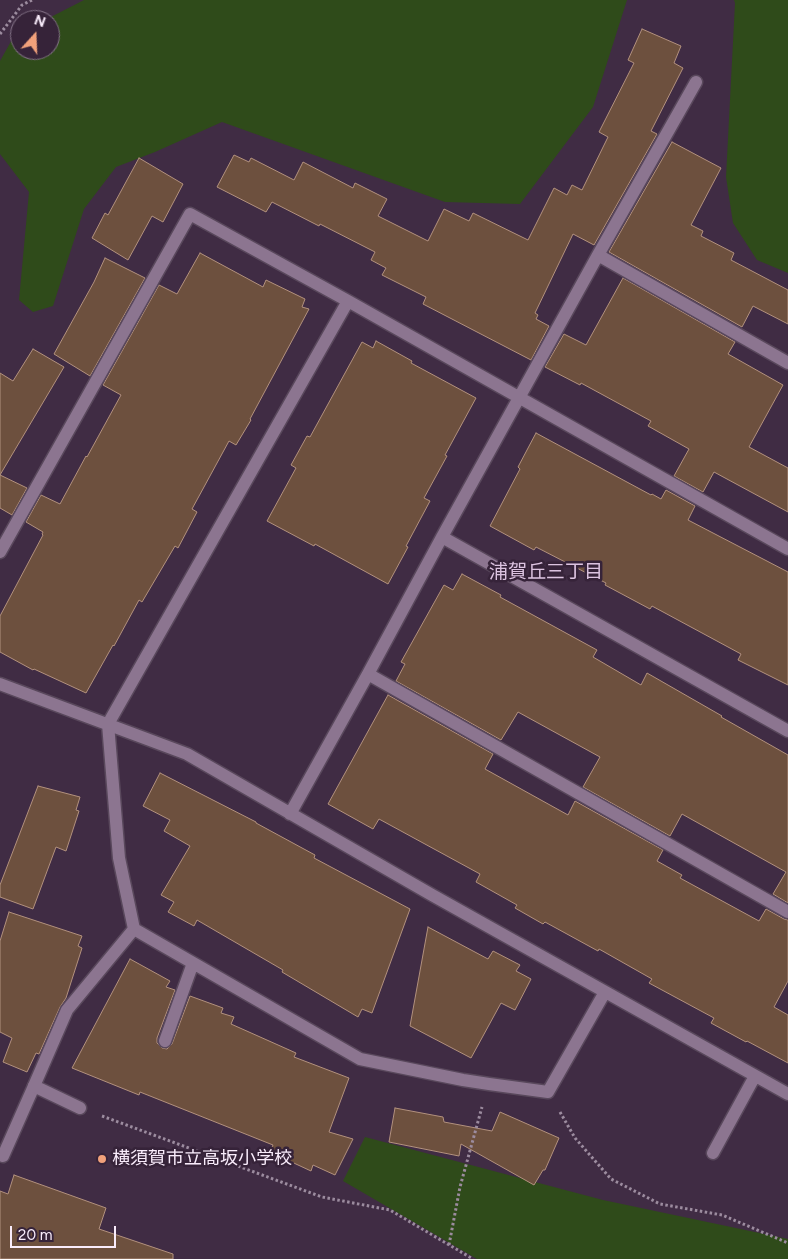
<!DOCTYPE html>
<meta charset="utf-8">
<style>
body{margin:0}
#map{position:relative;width:788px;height:1259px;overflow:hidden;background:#402c44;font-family:Figtree,sans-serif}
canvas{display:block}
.north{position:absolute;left:10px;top:10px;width:50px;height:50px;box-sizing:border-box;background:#362339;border:1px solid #847387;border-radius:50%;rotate:20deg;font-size:14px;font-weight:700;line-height:20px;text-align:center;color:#f9ecfb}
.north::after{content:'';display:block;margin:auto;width:18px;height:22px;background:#f1a17b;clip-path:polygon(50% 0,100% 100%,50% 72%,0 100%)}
.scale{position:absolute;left:10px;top:1226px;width:106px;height:22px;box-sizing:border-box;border:2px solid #f9ecfb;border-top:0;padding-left:6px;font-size:15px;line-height:18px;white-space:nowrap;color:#f9ecfb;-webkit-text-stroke:4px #362339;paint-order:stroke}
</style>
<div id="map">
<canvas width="788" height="1259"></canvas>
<div class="north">N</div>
<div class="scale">20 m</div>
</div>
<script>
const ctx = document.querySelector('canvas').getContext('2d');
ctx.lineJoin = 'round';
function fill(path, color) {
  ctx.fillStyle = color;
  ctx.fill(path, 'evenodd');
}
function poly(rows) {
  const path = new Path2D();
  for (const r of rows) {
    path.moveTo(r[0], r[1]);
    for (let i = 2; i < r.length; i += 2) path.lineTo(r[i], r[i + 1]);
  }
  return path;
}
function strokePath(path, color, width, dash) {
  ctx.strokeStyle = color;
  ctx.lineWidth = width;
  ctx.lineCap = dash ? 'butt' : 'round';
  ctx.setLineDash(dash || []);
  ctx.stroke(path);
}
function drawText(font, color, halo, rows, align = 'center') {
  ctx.font = font + ' Figtree,"Noto Sans JP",sans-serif';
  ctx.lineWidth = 5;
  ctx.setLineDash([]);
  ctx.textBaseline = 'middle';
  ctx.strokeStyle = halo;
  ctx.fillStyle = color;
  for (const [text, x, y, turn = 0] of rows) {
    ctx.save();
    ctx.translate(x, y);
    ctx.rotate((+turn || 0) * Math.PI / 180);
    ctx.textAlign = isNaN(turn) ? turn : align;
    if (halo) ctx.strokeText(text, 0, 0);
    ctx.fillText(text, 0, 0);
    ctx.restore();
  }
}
fill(poly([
 [84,0,627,0,593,107,520,204,445,202,222,122,155,152,116,167,84,209,53,306,33,312,19,300,29,192,0,154,0,61,14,36,20,33,20,50,50,50,50,20,45,20],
 [734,0,788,0,788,273,757,260,733,223,726,177,735,3],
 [365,1137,603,1200,788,1239,788,1259,477,1259,343,1181]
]), '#2f4b1a');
const building = poly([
 [642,29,681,46,674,63,683,68,651,131,657,134,594,245,573,234,535,313,538,315,536,319,549,326,531,360,423,304,426,297,382,275,386,268,371,260,375,252,320,224,319,226,272,202,266,212,217,187,234,155,249,162,251,158,294,180,303,162,353,188,355,183,387,199,378,216,428,241,444,209,469,221,473,213,528,240,554,188,567,195,572,185,582,190,608,137,599,132,634,63,628,60,642,29],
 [672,142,721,168,691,225,703,231,701,236,734,253,731,260,788,290,788,324,753,306,742,327,609,252,672,142],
 [139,158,183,184,163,222,152,216,128,260,92,238,105,213,108,215,139,158],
 [200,253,263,287,266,280,305,299,302,307,309,309,250,419,251,420,236,445,229,441,192,509,197,512,178,548,175,546,142,602,139,600,114,646,113,645,86,693,34,669,33,670,0,652,0,616,43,535,42,534,43,532,26,522,41,495,60,504,86,456,87,457,121,395,103,385,159,285,177,294,200,253],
 [105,258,145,278,90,376,54,354,94,282,105,258],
 [623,278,735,342,728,354,783,385,749,447,788,468,788,512,714,472,703,492,674,476,689,449,648,426,651,421,581,383,580,385,545,367,564,334,586,345,623,278],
 [376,341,412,361,411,363,476,398,445,455,447,456,424,498,430,501,406,546,408,547,388,584,315,544,314,546,267,521,296,468,291,465,307,436,310,437,362,342,373,348,376,341],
 [33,349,64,367,0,475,0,373,13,381,33,349],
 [536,433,651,495,652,494,661,499,666,490,695,506,688,520,788,572,788,685,738,660,741,654,652,606,650,609,605,585,606,583,536,547,534,550,490,526,520,469,518,467,536,433],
 [0,475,27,488,12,515,0,508,0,475],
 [462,574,501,595,500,597,597,650,593,657,641,685,647,673,722,716,721,717,788,755,788,903,773,894,786,872,682,814,670,836,583,787,600,757,518,712,501,740,396,681,405,664,401,662,444,585,453,590,462,574],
 [388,695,493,754,485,769,568,815,575,801,663,850,657,861,682,875,680,878,759,921,766,909,784,919,788,920,788,981,774,1007,788,1015,788,1063,747,1041,746,1042,711,1023,714,1018,649,983,652,979,599,949,598,951,545,922,543,924,515,908,517,905,476,882,480,874,379,819,373,829,328,804,388,695],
 [160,773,256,822,256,823,315,855,314,858,410,909,372,1013,362,1009,358,1017,282,972,283,970,197,920,194,926,168,912,174,902,161,895,190,846,164,831,170,820,143,806,160,773],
 [38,786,80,797,76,810,79,811,66,851,56,847,33,909,0,897,0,885,38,786],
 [9,912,82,936,78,946,82,948,66,998,60,1007,39,1054,36,1053,27,1072,3,1062,12,1038,0,1032,0,941,9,912],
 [428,927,488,959,493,951,520,965,516,971,531,979,515,1010,501,1003,471,1058,410,1026,428,927],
 [130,959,170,981,166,987,175,990,157,1038,157,1043,162,1048,167,1049,172,1044,190,996,223,1008,221,1013,234,1017,231,1024,296,1053,294,1057,349,1078,329,1132,353,1139,335,1175,313,1165,311,1171,270,1152,273,1145,140,1092,139,1095,72,1068,130,959],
 [395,1108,443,1117,444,1122,492,1131,500,1112,559,1138,545,1170,543,1170,534,1185,461,1144,459,1156,389,1142,395,1108],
 [14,1175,106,1208,99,1229,173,1254,173,1259,0,1259,0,1191,8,1194,14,1175]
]);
fill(building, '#6d503e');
strokePath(building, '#b2917e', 1);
const lane = poly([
 [3,1156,34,1086]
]);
const street = poly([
 [598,255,788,363],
 [348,301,108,724,119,858,134,929,360,1059,463,1080,489,1084,548,1092,605,992],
 [442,537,788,731],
 [0,552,190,214,348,301,788,549],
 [368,674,788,912],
 [0,684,187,754,432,895,788,1094],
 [290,814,368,674,442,537,598,255,696,82],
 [165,1041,193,963],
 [80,1108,34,1086,67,1010,134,929],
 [713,1153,755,1076]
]);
strokePath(lane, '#59485c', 15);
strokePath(street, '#59485c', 15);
strokePath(poly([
 [0,34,22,5,32,0],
 [560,1112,575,1138,611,1179,660,1204,722,1215,788,1243],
 [102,1116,322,1197,390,1210,473,1259],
 [449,1245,460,1187,482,1107]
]), '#9c8c9f', 3, [2.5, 2.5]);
strokePath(lane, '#8c7590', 12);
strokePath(street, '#8c7590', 12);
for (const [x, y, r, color] of [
 [102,1159,5,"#f1a17b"]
]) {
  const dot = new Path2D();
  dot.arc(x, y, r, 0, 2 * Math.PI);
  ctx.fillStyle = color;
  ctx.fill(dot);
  strokePath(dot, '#362339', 2);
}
drawText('18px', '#f9ecfb', '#362339', [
 ["横須賀市立高坂小学校",112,1159]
], 'left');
drawText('19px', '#dcc3e0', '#362339', [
 ["浦賀丘三丁目",546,572]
]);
</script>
